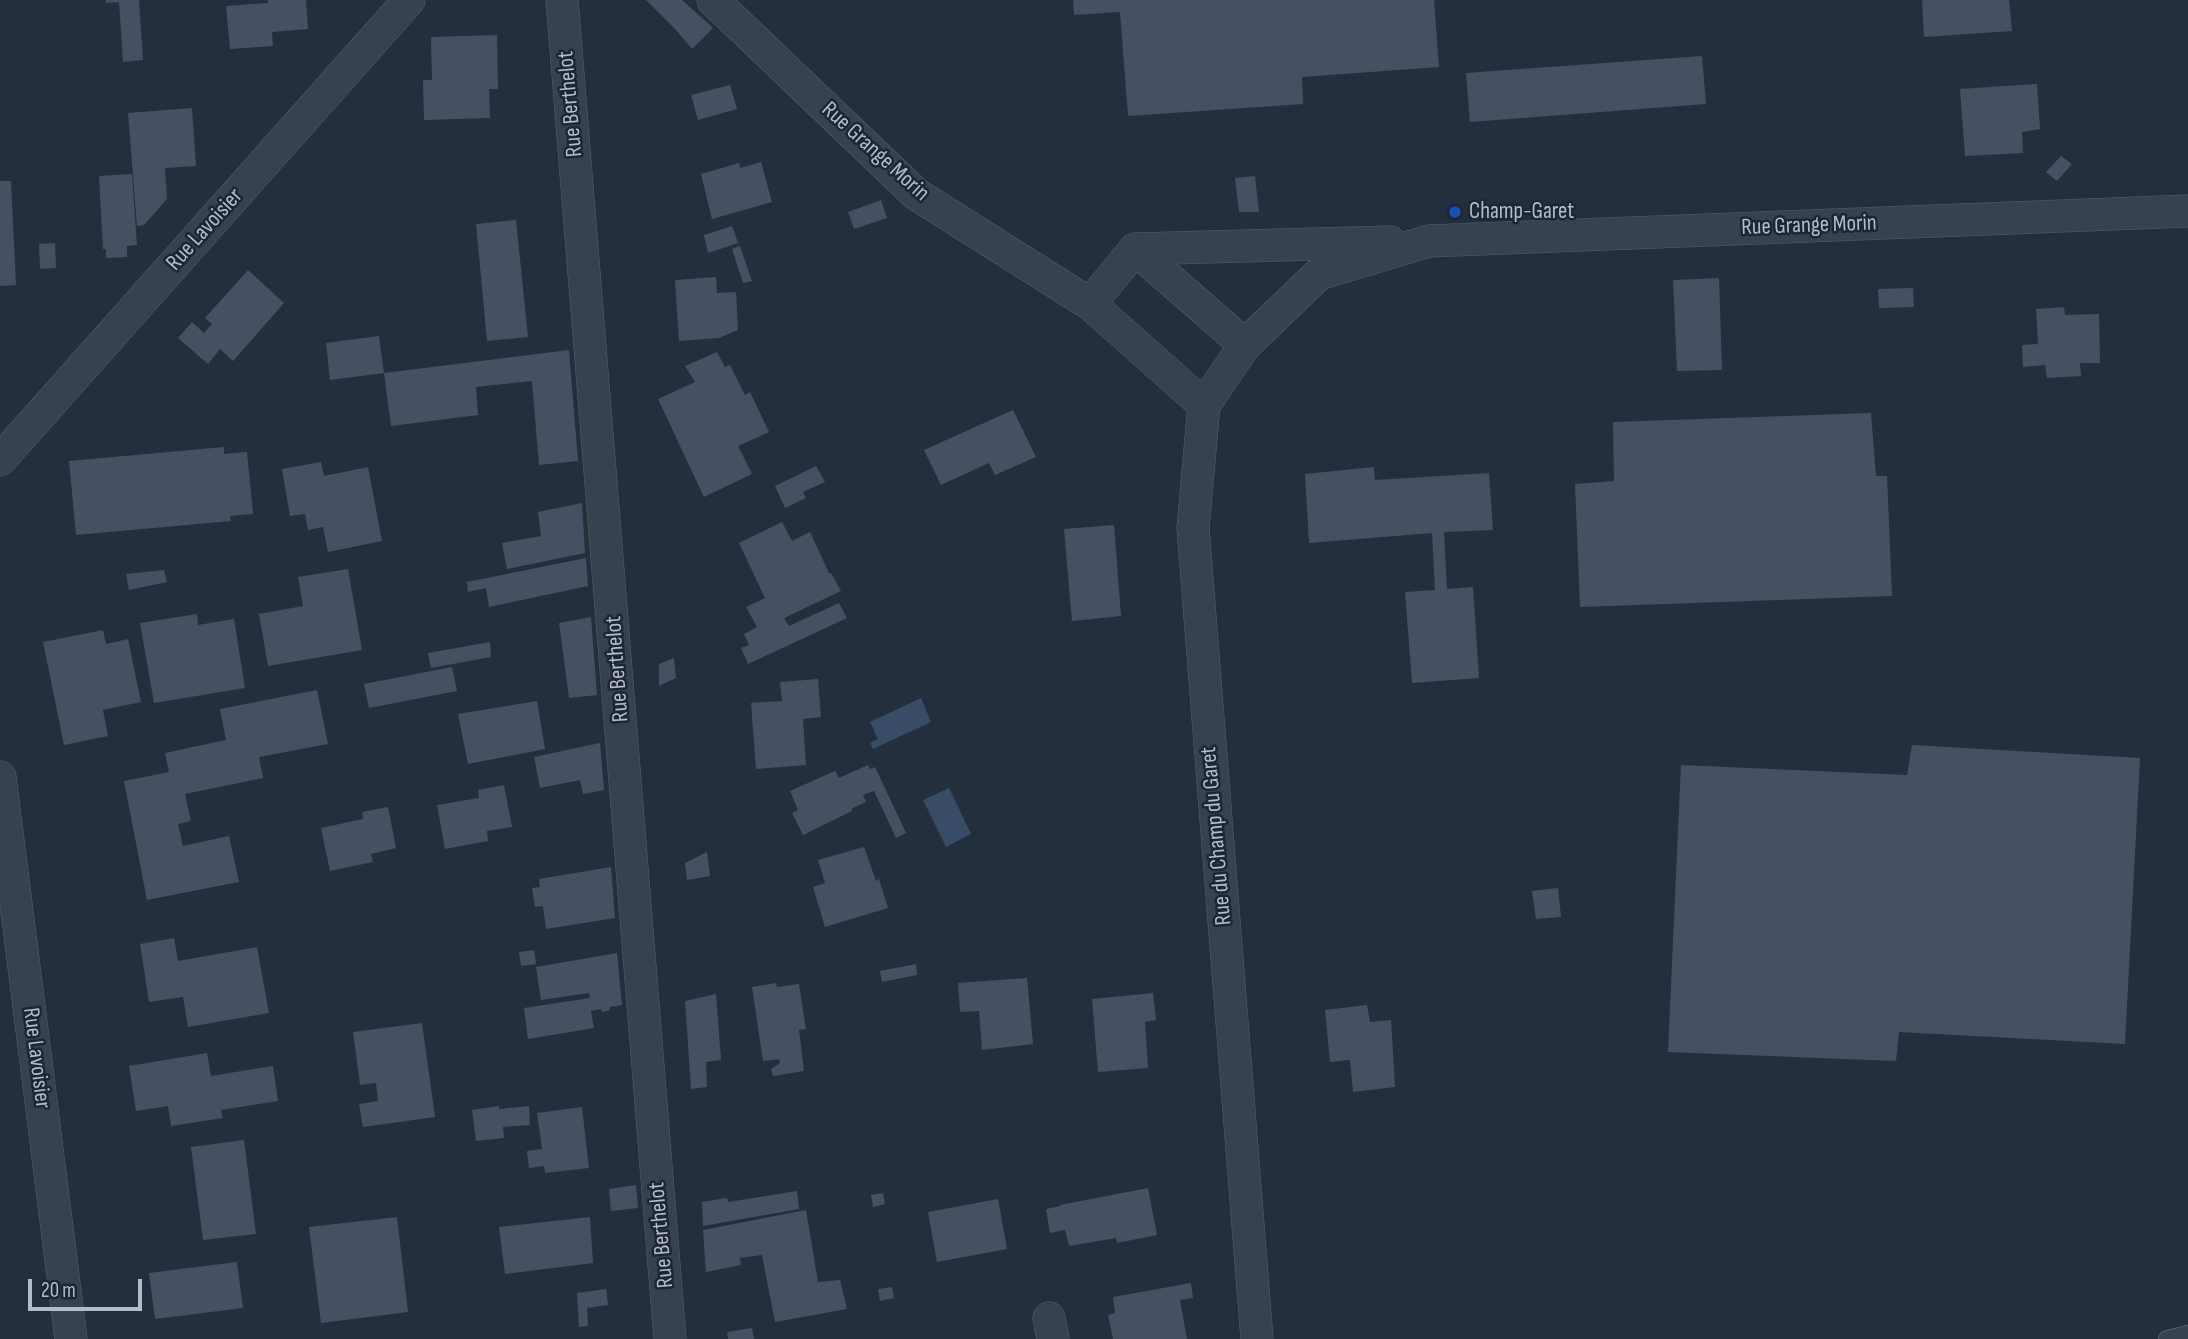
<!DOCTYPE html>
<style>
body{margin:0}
#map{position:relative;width:2188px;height:1339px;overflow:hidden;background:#242f3e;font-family:"Sofia Sans Condensed",sans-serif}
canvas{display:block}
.scale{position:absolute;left:28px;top:1279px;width:114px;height:32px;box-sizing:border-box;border:4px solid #b4bcc9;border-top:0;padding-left:9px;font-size:21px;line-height:24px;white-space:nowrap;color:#b4bcc9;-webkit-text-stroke:5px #1d2633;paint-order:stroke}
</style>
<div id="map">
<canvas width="2188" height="1339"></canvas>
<div class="scale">20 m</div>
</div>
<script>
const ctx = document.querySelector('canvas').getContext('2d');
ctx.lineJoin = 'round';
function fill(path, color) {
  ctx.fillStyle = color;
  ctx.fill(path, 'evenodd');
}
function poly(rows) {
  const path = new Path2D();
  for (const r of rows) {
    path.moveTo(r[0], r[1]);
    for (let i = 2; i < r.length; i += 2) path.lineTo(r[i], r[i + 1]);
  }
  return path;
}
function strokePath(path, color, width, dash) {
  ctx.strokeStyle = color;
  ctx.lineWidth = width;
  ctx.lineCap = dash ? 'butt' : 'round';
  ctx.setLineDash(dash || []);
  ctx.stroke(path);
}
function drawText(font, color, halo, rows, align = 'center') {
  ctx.font = font + ' "Sofia Sans Condensed",sans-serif';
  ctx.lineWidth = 5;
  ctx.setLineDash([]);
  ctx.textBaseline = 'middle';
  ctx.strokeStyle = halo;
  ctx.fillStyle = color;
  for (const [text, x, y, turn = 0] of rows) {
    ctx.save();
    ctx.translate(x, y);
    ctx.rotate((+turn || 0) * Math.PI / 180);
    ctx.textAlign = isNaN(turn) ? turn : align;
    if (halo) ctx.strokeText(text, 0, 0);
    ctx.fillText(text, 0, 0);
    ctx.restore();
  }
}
fill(poly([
 [921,698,931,722,873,749,870,743,878,739,870,722],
 [949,788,971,834,946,847,923,800]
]), '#394c67');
fill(poly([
 [106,0,139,0,143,60,123,62,119,2,106,3],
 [268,0,306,0,308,29,272,32,273,46,230,49,226,6,268,3],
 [646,0,682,0,713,28,692,49,676,30],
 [1073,0,1434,0,1439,67,1302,77,1303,104,1128,116,1120,12,1074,15],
 [1922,0,2009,0,2012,31,1924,37],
 [497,35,498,89,489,89,490,118,424,120,423,80,432,80,431,37],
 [1702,56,1706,104,1470,122,1466,73],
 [2037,84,2040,129,2022,132,2023,153,1965,156,1960,89],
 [730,85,737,109,698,120,691,95],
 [192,108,196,166,165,168,167,199,144,225,137,226,128,113],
 [2061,156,2072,164,2057,181,2046,172],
 [761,162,772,202,712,219,701,174,739,163,740,168],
 [132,174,137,245,127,246,127,257,106,258,106,249,103,249,99,176],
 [1255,176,1259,212,1239,212,1235,178],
 [0,181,11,181,16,285,0,286],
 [881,200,887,218,854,229,848,212],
 [516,220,528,337,487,341,476,224],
 [732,226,738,243,708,253,704,235],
 [55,243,56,268,40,269,39,244],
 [740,246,752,281,743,283,732,249],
 [248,270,284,303,233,361,220,349,208,364,178,338,192,322,204,333,212,324,205,318],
 [716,277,717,293,736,292,738,330,719,338,679,341,675,280],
 [1719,278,1722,370,1677,371,1673,280],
 [1913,288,1914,307,1879,308,1878,289],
 [2064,307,2065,315,2099,314,2100,363,2080,363,2081,376,2047,378,2045,365,2023,367,2022,345,2038,344,2036,309],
 [379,336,384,373,330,380,326,343],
 [569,350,578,461,539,465,532,381,476,387,478,415,391,426,384,373],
 [717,352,725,367,730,365,745,395,750,392,769,432,738,446,752,474,704,497,658,399,695,382,685,366],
 [1013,410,1036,457,995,475,989,463,941,485,924,450],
 [1871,413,1876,476,1887,476,1892,596,1580,607,1575,484,1614,481,1613,422],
 [224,447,224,454,247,452,253,514,230,516,231,521,76,535,69,461],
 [321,462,324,476,368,467,382,541,328,552,323,527,308,530,305,514,290,516,282,469],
 [816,466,825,482,803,492,806,498,785,508,775,486],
 [1374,467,1375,480,1489,473,1493,530,1444,532,1447,589,1473,587,1479,678,1412,683,1405,592,1435,590,1432,533,1309,543,1305,474],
 [582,503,585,553,507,569,502,543,541,536,538,512],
 [782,522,792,541,810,532,829,573,831,573,841,591,784,618,789,626,839,603,847,618,748,664,741,648,749,645,744,634,757,627,746,607,765,598,739,543],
 [1114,525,1121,616,1072,621,1064,529],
 [586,558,588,586,489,607,486,588,468,592,467,582],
 [348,569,362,650,268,666,259,614,303,606,298,577],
 [164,570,167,582,129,590,126,574],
 [197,614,198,625,234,619,245,688,154,703,140,623],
 [591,617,597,695,569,698,559,623],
 [103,630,106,644,128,639,141,702,103,710,108,736,64,745,43,642],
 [490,642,491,657,431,668,428,653],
 [674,658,676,678,659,686,659,664],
 [452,667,457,691,369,708,364,684],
 [818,679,821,717,803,719,806,765,756,769,751,703,782,701,780,682],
 [317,690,328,744,259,757,263,778,185,794,191,821,178,824,183,846,229,836,239,882,147,900,124,781,169,772,165,753,226,740,220,709],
 [537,701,545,749,468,764,458,714],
 [600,743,604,790,583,794,580,780,540,788,534,757],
 [1912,745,2140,758,2125,1044,1899,1032,1896,1061,1668,1052,1681,765,1907,775],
 [868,765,870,769,875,767,906,833,896,838,874,791,863,795,866,802,851,809,852,811,803,835,792,813,798,810,790,791,835,771,839,778],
 [504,785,512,827,487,831,488,841,445,849,437,805,479,798,478,790],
 [388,807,396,848,371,854,373,862,330,871,321,828,363,819,362,812],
 [864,847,876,881,879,879,888,908,825,927,813,887,825,883,818,860],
 [707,852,710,876,687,880,685,863],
 [611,867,615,918,546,929,543,906,535,907,532,888,540,887,539,879],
 [1558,888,1561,917,1536,919,1532,891],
 [174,938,178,961,257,947,269,1013,188,1027,183,997,149,1002,140,944],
 [534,950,536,964,521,966,519,952],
 [617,953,622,1005,610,1007,610,1010,602,1012,601,1009,591,1011,594,1028,528,1039,524,1008,590,998,589,993,541,1000,536,967],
 [916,964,917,975,882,982,880,971],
 [1027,978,1033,1044,982,1050,979,1011,960,1012,958,983],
 [776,983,777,987,799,984,806,1029,799,1030,804,1071,773,1076,771,1069,780,1063,779,1059,763,1061,752,987],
 [1153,993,1156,1020,1145,1022,1148,1068,1098,1072,1092,999],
 [716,994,721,1060,706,1062,707,1087,691,1089,685,1001],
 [1367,1005,1370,1022,1391,1020,1395,1087,1353,1092,1350,1060,1330,1062,1325,1010],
 [422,1023,435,1117,363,1127,359,1104,378,1101,376,1083,360,1085,353,1032],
 [207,1053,211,1076,273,1066,278,1101,221,1110,223,1118,171,1126,168,1106,136,1111,129,1066],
 [499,1106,499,1109,529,1106,530,1125,503,1127,504,1138,476,1141,472,1110],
 [582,1107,589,1168,545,1173,544,1166,529,1168,527,1151,542,1149,537,1113],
 [244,1140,256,1234,203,1240,191,1147],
 [636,1185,638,1208,611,1211,609,1189],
 [1148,1188,1157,1235,1117,1243,1116,1238,1069,1246,1065,1230,1050,1233,1046,1209,1061,1206,1060,1205],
 [797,1191,799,1209,703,1226,702,1202,727,1198,728,1202],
 [883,1193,885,1204,873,1207,871,1195],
 [998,1199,1007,1249,937,1262,928,1212],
 [806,1210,818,1282,840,1280,847,1309,775,1322,762,1255,740,1258,741,1265,706,1272,703,1230],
 [397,1217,408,1312,321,1323,309,1227],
 [590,1217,593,1263,505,1274,499,1227],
 [237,1262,243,1308,155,1319,149,1273],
 [1191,1283,1193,1298,1180,1300,1187,1339,1113,1339,1108,1315,1115,1313,1113,1297],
 [892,1287,894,1298,880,1301,878,1289],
 [606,1289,608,1305,587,1308,588,1326,579,1327,577,1293],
 [752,1328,754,1339,728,1339,727,1332]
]), '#455162');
const lane = poly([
 [2167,1339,2188,1334]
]);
const street = poly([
 [562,0,670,1339],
 [713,0,916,194,1090,304,1204,405],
 [1135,249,1390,242],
 [1090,304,1135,249,1245,345],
 [0,460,409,0],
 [0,777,71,1339],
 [1049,1318,1053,1339],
 [1257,1339,1193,528,1204,405,1245,345,1319,274,1429,241,2188,211]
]);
strokePath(lane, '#565f6c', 18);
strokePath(street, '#565f6c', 33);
strokePath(lane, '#38414e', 16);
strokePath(street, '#38414e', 32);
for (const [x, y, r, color] of [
 [1455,212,7,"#1a4fb4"]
]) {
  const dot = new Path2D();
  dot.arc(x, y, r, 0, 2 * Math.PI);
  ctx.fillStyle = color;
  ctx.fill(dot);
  strokePath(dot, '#1d2633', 2.5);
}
drawText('23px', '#b4bcc9', '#1d2633', [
 ["Rue Berthelot",571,104,-95],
 ["Rue Grange Morin",875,152,42],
 ["Rue Grange Morin",1809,226,-2],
 ["Rue Lavoisier",205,230,-48],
 ["Rue Berthelot",618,669,-94],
 ["Rue du Champ du Garet",1217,836,-95],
 ["Rue Lavoisier",36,1058,83],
 ["Rue Berthelot",662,1235,-95]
]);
drawText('23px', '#b4bcc9', '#1d2633', [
 ["Champ-Garet",1469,212]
], 'left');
</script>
